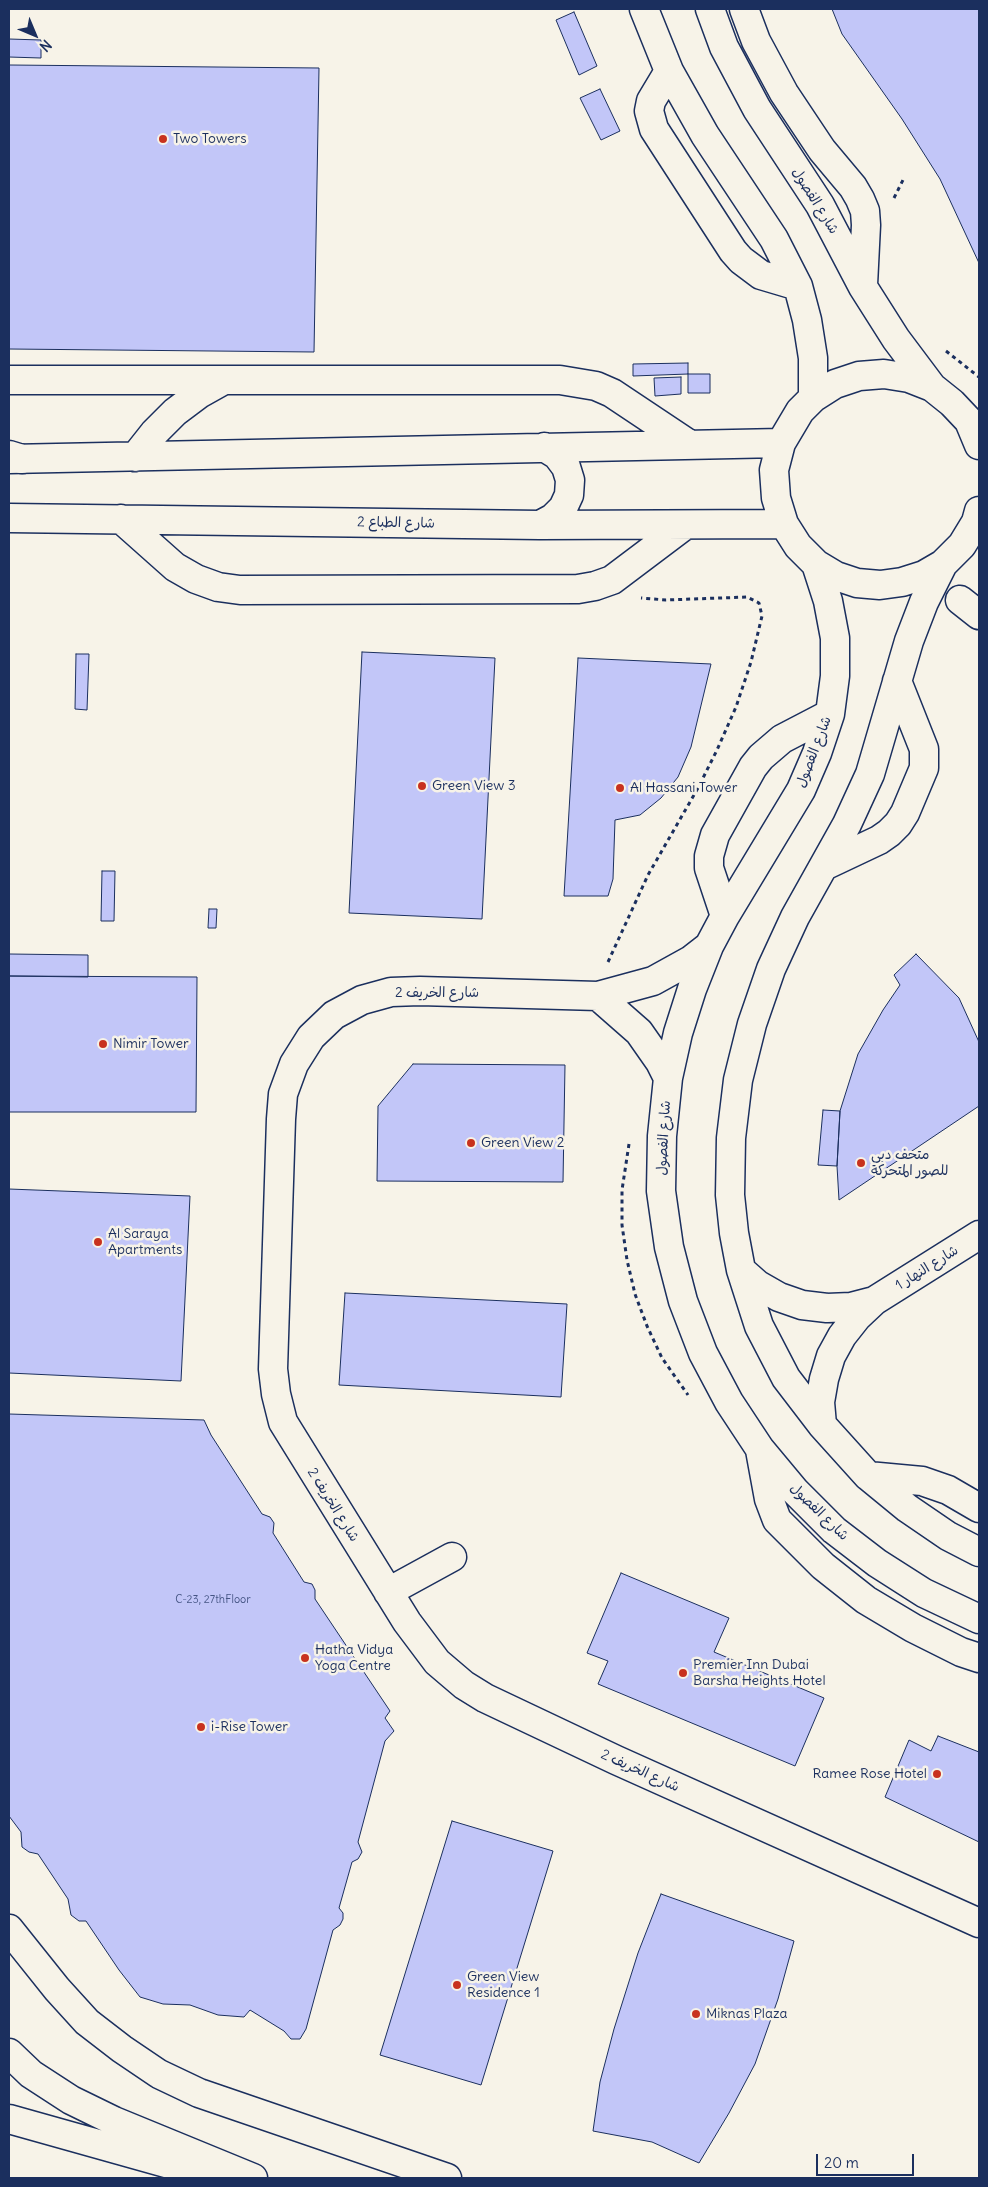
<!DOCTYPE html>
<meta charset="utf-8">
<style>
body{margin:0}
#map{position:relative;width:988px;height:2187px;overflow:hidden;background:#f7f3e8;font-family:Delius,sans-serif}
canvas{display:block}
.frame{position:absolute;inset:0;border:10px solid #1b2f5e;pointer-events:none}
.north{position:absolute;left:10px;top:10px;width:50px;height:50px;-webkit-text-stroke:4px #f7f3e8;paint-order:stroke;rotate:135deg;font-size:14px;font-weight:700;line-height:20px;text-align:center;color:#1b2f5e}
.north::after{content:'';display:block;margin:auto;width:18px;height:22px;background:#1b2f5e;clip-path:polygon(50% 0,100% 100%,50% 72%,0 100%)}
.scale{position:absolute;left:816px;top:2154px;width:98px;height:22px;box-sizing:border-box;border:2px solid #1b2f5e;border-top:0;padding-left:6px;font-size:15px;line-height:18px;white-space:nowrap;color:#1b2f5e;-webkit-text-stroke:4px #f7f3e8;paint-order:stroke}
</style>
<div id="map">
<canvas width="988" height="2187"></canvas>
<div class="frame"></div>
<div class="north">N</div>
<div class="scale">20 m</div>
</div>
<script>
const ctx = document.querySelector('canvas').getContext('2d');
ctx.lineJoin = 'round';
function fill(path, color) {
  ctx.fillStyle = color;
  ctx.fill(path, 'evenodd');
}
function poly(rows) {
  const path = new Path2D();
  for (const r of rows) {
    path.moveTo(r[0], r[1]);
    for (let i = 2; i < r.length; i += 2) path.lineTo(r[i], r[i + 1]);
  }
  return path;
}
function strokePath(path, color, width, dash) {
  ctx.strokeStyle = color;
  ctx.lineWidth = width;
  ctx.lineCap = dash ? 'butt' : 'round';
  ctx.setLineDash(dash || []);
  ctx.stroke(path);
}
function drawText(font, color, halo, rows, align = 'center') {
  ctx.font = font + ' Delius,"Playpen Sans Arabic",sans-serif';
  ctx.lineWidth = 5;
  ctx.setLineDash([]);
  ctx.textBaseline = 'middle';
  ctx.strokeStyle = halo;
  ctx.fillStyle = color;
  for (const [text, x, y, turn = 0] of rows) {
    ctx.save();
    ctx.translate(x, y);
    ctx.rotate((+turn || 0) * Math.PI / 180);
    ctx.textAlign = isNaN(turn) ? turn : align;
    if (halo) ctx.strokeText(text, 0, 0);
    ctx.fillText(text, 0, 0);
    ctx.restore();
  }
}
const building = poly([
 [832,9,979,9,979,263,940,179,902,119,842,34,832,9],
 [574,12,597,66,579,75,556,20,574,12],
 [9,39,41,40,41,58,9,57,9,39],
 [9,65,319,68,314,352,9,349,9,65],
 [600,89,620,131,601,140,580,98,600,89],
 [688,363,688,374,633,376,633,364,688,363],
 [688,374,710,374,710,393,688,393,688,374],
 [681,377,681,394,655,396,654,378,681,377],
 [362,652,495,658,482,919,349,913,362,652],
 [76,654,89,654,87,710,75,709,76,654],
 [578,658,711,664,691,747,678,777,661,798,640,815,615,820,613,879,608,896,564,896,578,658],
 [102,871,115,871,114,921,101,921,102,871],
 [209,909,217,909,216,928,208,928,209,909],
 [9,954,88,955,88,977,9,976,9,954],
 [916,954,959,998,979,1042,979,1106,839,1200,837,1166,840,1111,858,1054,883,1010,900,985,894,975,916,954],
 [9,976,197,977,196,1112,9,1112,9,976],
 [413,1064,565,1065,563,1182,377,1181,378,1106,413,1064],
 [823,1110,840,1111,837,1166,818,1165,823,1110],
 [9,1189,190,1196,181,1381,9,1373,9,1189],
 [345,1293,567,1304,561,1397,339,1385,345,1293],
 [9,1414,204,1420,211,1435,262,1514,270,1517,274,1523,273,1533,304,1582,312,1584,315,1590,315,1599,390,1711,385,1718,394,1731,385,1741,358,1842,362,1852,358,1859,352,1862,339,1908,343,1913,343,1919,340,1925,333,1930,306,2029,300,2039,291,2039,284,2031,250,2010,244,2017,218,2015,190,2005,163,2004,140,1997,119,1970,86,1921,79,1921,71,1915,68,1899,38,1854,29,1852,22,1847,21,1832,9,1816,9,1414],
 [621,1573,729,1618,714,1652,824,1698,795,1766,598,1684,608,1661,587,1653,621,1573],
 [938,1736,979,1752,979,1842,885,1797,909,1740,931,1751,938,1736],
 [452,1821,553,1851,481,2085,380,2055,452,1821],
 [661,1894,794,1941,778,1999,755,2064,729,2113,699,2163,652,2142,593,2131,600,2082,614,2029,638,1953,661,1894]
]);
fill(building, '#c2c6f8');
strokePath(building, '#1b2f5e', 1);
const minor = poly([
 [644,9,669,71,705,135,774,239,798,286,807,320,813,358,813,398],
 [710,9,724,47,757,109,820,205,863,287,896,339,932,387],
 [744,9,756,41,784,93,822,150,853,187,860,199,865,211,866,225,863,285],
 [669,71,651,101,649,111,654,129,733,251,741,260,761,275,798,286],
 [9,380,560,380,596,386,612,393,690,445],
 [979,445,969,421,952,403,932,387,909,378,884,374,859,376,835,384,813,398,800,411,781,443,774,470,776,498,784,524,798,546,816,564,836,576,857,583,880,585,902,582,924,575,943,564,962,545,976,522,979,511],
 [135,457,154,433,175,412,199,394,224,380],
 [9,459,781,443],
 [9,518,540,525,784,524],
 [121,519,175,567,196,579,218,587,240,590,578,589,595,586,612,580,685,525],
 [540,525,553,518,563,508,569,495,570,480,566,467,557,455,544,447],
 [816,564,828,601,835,638,835,676,830,714,817,753,801,790,725,916,709,946,692,989,678,1033,668,1078,662,1136,661,1191,669,1247,683,1301,703,1353,729,1402,760,1449,795,1491,834,1530,877,1563,924,1593,979,1619],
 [943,564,924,602,909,641,870,774,847,824,795,917,771,969,752,1024,738,1080,731,1138,730,1195,734,1233,741,1270,759,1326,786,1378,822,1425,868,1476,907,1508,948,1536,979,1552],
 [960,600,979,615],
 [824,866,879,840,889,833,898,824,905,813,924,768,924,749,897,681],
 [725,916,709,868,709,856,715,835,753,767,761,757,782,739,830,714],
 [709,946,691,960,653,981,598,996,420,991,391,992,362,1000,334,1015,311,1037,294,1064,283,1094,281,1119,273,1369,276,1394,283,1422,407,1622,437,1662,464,1685,485,1698,616,1760,979,1923],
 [598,996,639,1032,660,1062,668,1078],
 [741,1270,758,1285,779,1297,802,1305,827,1308,851,1307,874,1301],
 [822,1425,820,1402,824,1379,831,1356,842,1336,857,1317,874,1301,979,1235],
 [760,1450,769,1499,777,1520,823,1566,866,1600,913,1628,961,1652,979,1658],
 [868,1476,922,1481,948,1490,979,1508],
 [388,1592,452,1557],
 [9,1929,57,1989,87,2022,122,2049,159,2074,199,2093,447,2178]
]);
const major = poly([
 [9,455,22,459],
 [9,2053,31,2074,71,2100,114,2121,253,2178],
 [9,2119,205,2174]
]);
strokePath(minor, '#1b2f5e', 31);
strokePath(major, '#1b2f5e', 31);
strokePath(poly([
 [894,198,904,178],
 [946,351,979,377],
 [608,962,648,875,698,788,717,750,736,707,751,662,762,616,759,603,747,597,666,600,641,598],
 [629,1144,622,1190,622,1225,627,1260,635,1294,647,1326,662,1358,688,1395]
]), '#1b2f5e', 3, [4, 4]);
strokePath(minor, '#f7f3e8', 28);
strokePath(major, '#f7f3e8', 28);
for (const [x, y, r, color] of [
 [163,139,5,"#c8321e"],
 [422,786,5,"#c8321e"],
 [620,788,5,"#c8321e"],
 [103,1044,5,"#c8321e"],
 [471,1143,5,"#c8321e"],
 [861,1163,5,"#c8321e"],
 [98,1242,5,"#c8321e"],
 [305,1658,5,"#c8321e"],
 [683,1673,5,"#c8321e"],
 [201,1727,5,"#c8321e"],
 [937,1774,5,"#c8321e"],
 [457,1985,5,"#c8321e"],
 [696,2014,5,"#c8321e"]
]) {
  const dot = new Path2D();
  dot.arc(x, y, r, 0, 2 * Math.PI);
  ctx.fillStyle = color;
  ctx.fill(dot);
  strokePath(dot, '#f7f3e8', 2);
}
drawText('11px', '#455584', null, [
 ["C-23, 27thFloor",213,1600]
]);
drawText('14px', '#1b2f5e', '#f7f3e8', [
 ["Two Towers",173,139],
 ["Green View 3",432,786],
 ["Al Hassani Tower",630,788],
 ["Nimir Tower",113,1044],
 ["Green View 2",481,1143],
 ["متحف دبي",871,1155],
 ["للصور المتحركة",871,1171],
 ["Al Saraya",108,1234],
 ["Apartments",108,1250],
 ["Hatha Vidya",315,1650],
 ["Yoga Centre",315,1666],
 ["Premier Inn Dubai",693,1665],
 ["Barsha Heights Hotel",693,1681],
 ["i-Rise Tower",211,1727],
 ["Ramee Rose Hotel",927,1774,"right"],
 ["Green View",467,1977],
 ["Residence 1",467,1993],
 ["Miknas Plaza",706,2014]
], 'left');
drawText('14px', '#1b2f5e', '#f7f3e8', [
 ["شارع الفصول",815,201,58],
 ["شارع الطباع 2",396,523,1],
 ["شارع الفصول",814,752,-69],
 ["شارع الخريف 2",437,993],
 ["شارع الفصول",664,1138,-87],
 ["شارع النهار 1",927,1268,-32],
 ["شارع الخريف 2",333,1505,58],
 ["شارع الفصول",819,1512,44],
 ["شارع الخريف 2",640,1771,24]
]);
</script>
